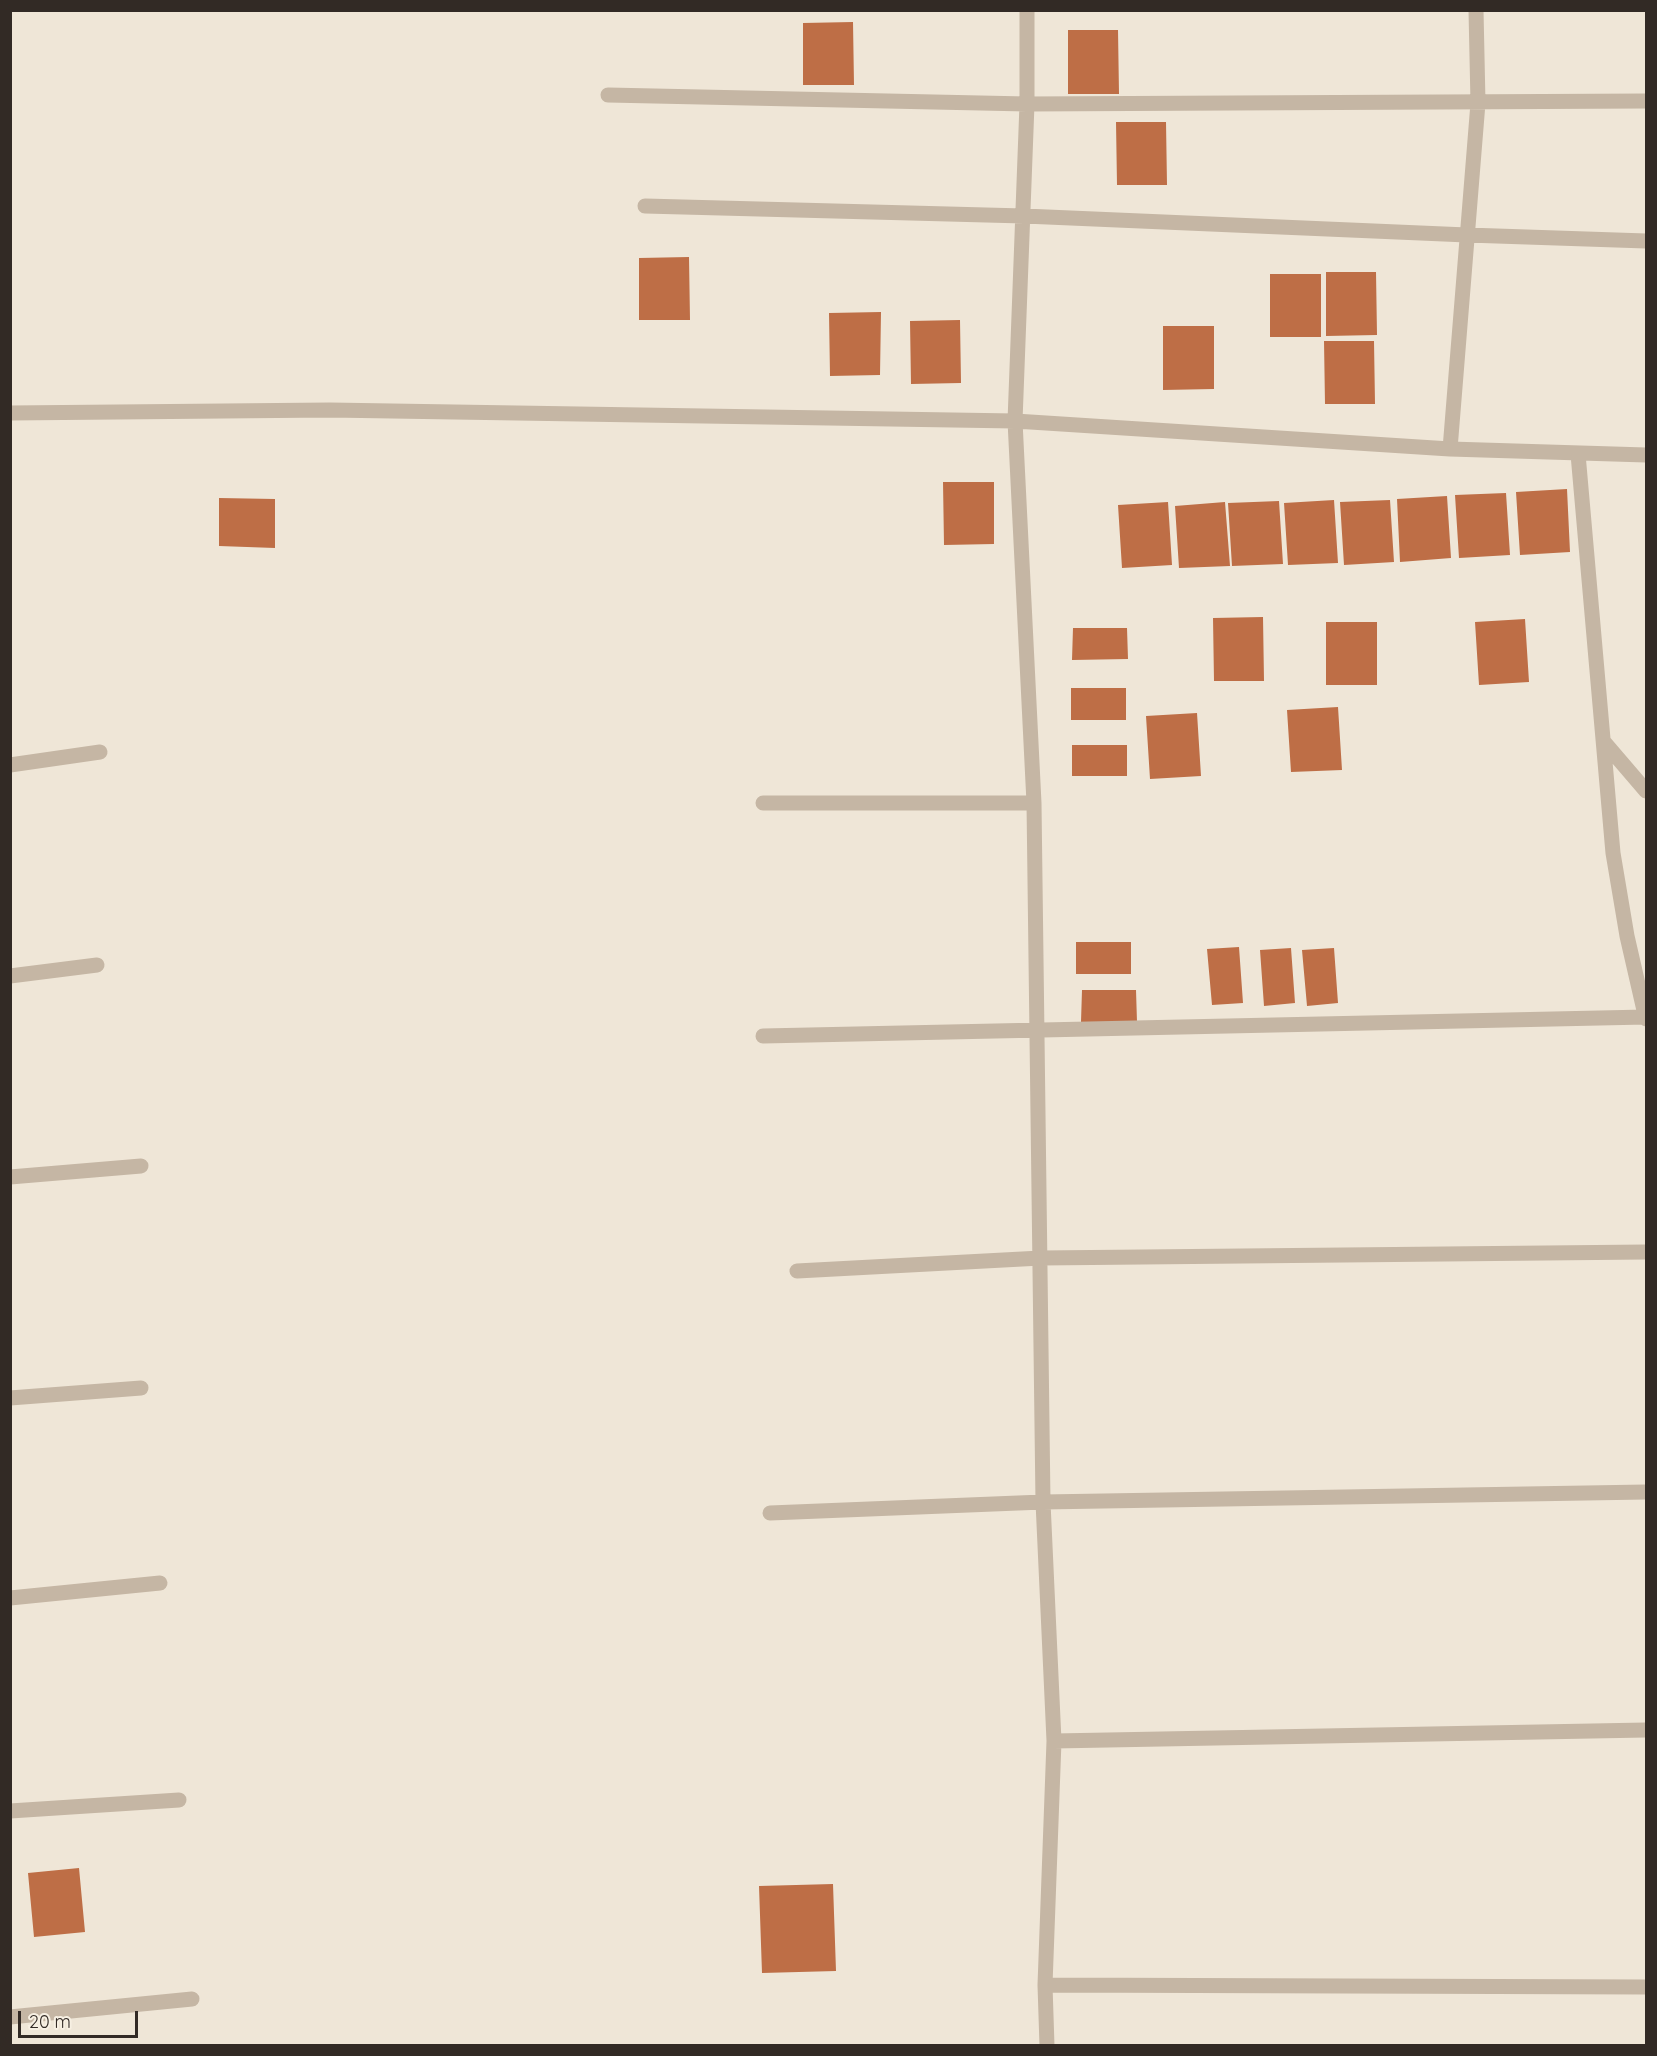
<!DOCTYPE html>
<style>
body{margin:0}
#map{position:relative;width:1657px;height:2056px;overflow:hidden;background:#efe6d7;font-family:Quicksand,sans-serif}
canvas{display:block}
.frame{position:absolute;inset:0;border:12px solid #322a25;pointer-events:none}
.scale{position:absolute;left:18px;top:2011px;width:120px;height:27px;box-sizing:border-box;border:3px solid #322a25;border-top:0;padding-left:8px;font-size:18px;line-height:21px;white-space:nowrap;color:#322a25;-webkit-text-stroke:4px #f7f0e3;paint-order:stroke}
</style>
<div id="map">
<canvas width="1657" height="2056"></canvas>
<div class="frame"></div>
<div class="scale">20 m</div>
</div>
<script>
const ctx = document.querySelector('canvas').getContext('2d');
ctx.lineJoin = 'round';
function fill(path, color) {
  ctx.fillStyle = color;
  ctx.fill(path, 'evenodd');
}
function poly(rows) {
  const path = new Path2D();
  for (const r of rows) {
    path.moveTo(r[0], r[1]);
    for (let i = 2; i < r.length; i += 2) path.lineTo(r[i], r[i + 1]);
  }
  return path;
}
function strokePath(path, color, width, dash) {
  ctx.strokeStyle = color;
  ctx.lineWidth = width;
  ctx.lineCap = dash ? 'butt' : 'round';
  ctx.setLineDash(dash || []);
  ctx.stroke(path);
}
fill(poly([
 [853,22,854,85,803,85,803,23],
 [1068,30,1118,30,1119,94,1068,94],
 [1116,122,1166,122,1167,185,1117,185],
 [689,257,690,320,639,320,639,258],
 [1326,272,1376,272,1377,335,1326,336],
 [1270,274,1321,274,1321,337,1270,337],
 [881,312,880,375,830,376,829,313],
 [960,320,961,383,911,384,910,321],
 [1163,326,1214,326,1214,389,1163,390],
 [1324,341,1374,341,1375,404,1325,404],
 [943,482,994,482,994,544,944,545],
 [1567,489,1570,552,1520,555,1516,492],
 [1506,493,1510,555,1459,558,1455,495],
 [1447,496,1451,558,1400,562,1397,499],
 [219,498,275,499,275,548,219,546],
 [1334,500,1338,563,1288,565,1284,503],
 [1390,500,1394,562,1344,565,1340,502],
 [1279,501,1283,564,1232,566,1228,503],
 [1168,502,1172,565,1122,568,1118,505],
 [1225,502,1230,566,1179,568,1175,506],
 [1263,617,1264,681,1214,681,1213,618],
 [1525,619,1529,682,1479,685,1475,622],
 [1326,622,1377,622,1377,685,1326,685],
 [1073,628,1127,628,1128,659,1072,660],
 [1071,688,1126,688,1126,720,1071,720],
 [1338,707,1342,770,1291,772,1287,710],
 [1197,713,1201,776,1150,779,1146,716],
 [1072,745,1127,745,1127,776,1072,776],
 [1076,942,1131,942,1131,974,1076,974],
 [1239,947,1243,1003,1212,1005,1207,949],
 [1291,948,1295,1003,1264,1006,1260,950],
 [1334,948,1338,1003,1307,1006,1302,950],
 [1082,990,1136,990,1137,1022,1081,1022],
 [79,1868,85,1932,34,1937,28,1873],
 [833,1884,836,1971,762,1973,759,1886]
]), '#be6e46');
strokePath(poly([
 [1027,10,1027,104,1015,421,1034,803,1043,1502,1054,1741,1045,1985,1047,2046],
 [608,95,1027,104,1646,101],
 [645,206,1024,216,1467,235,1646,241],
 [10,413,330,410,1015,421,1450,449,1646,455],
 [1450,449,1478,103,1476,10],
 [1578,454,1613,853,1627,936,1646,1019],
 [1604,742,1646,791],
 [10,765,100,752],
 [763,803,1034,803],
 [10,976,97,965],
 [763,1036,1646,1017],
 [10,1177,141,1166],
 [797,1271,1041,1258,1646,1252],
 [10,1398,141,1388],
 [770,1513,1043,1502,1646,1492],
 [10,1598,160,1583],
 [1054,1741,1646,1730],
 [10,1811,179,1800],
 [1045,1985,1646,1987],
 [10,2017,192,1999]
]), '#c5b6a4', 15);
</script>
